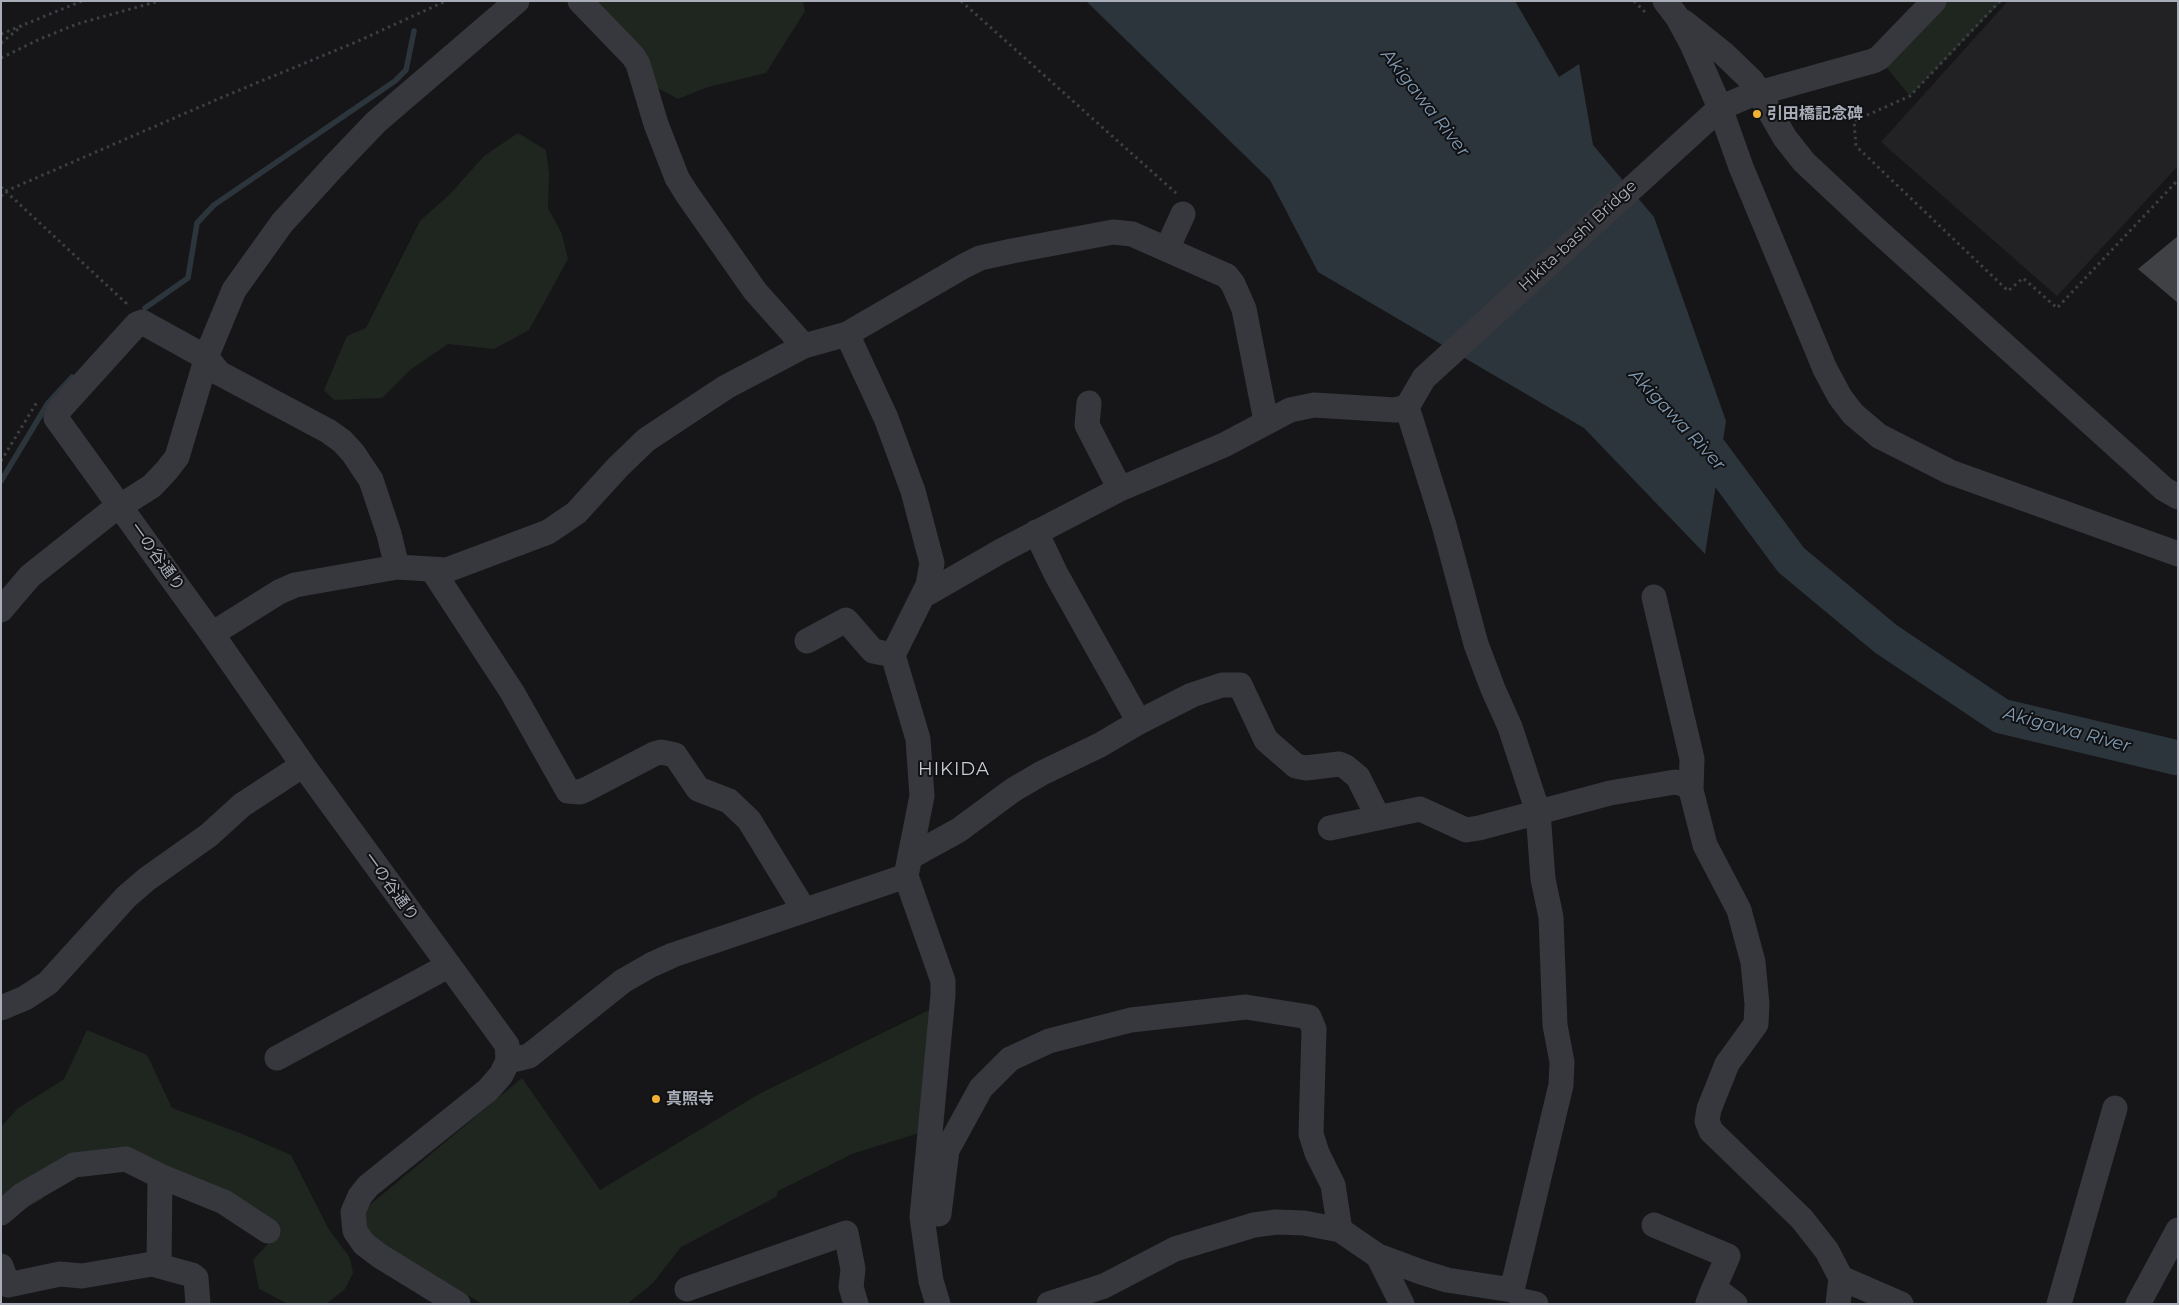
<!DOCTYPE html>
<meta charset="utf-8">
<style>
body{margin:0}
#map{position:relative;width:2179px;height:1305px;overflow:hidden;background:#161618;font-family:Montserrat,sans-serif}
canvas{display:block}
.frame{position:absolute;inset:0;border:2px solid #a8adb8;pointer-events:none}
</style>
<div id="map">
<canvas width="2179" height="1305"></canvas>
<div class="frame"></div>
</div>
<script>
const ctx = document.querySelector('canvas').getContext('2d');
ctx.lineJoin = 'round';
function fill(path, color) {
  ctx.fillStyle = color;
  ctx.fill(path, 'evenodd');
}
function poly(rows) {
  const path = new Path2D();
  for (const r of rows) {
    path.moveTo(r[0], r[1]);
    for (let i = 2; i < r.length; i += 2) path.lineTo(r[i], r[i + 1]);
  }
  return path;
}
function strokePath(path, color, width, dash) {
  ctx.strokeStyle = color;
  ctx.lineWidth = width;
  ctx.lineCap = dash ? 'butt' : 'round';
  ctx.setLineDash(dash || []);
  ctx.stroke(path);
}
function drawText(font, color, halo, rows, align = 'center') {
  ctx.font = font + ' Montserrat,"Noto Sans JP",sans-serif';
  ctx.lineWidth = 4;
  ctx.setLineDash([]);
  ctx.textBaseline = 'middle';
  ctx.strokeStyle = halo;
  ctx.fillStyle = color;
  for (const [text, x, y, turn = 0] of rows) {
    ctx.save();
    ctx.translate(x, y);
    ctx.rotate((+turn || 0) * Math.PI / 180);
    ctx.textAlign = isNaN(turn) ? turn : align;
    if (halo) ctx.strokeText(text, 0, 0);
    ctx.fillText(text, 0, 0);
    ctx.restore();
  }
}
fill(poly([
 [2008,1,2178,1,2178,166,2057,296,1881,142]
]), '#222225');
fill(poly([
 [594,1,803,1,805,11,766,73,708,87,678,99,652,85],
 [1933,1,2002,1,1910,96,1879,58],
 [518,133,546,150,549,174,548,208,562,234,568,259,529,330,494,349,448,344,410,370,382,398,334,400,324,390,347,336,366,328,420,221,450,194,484,156],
 [935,1007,919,1133,852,1154,778,1191,776,1197,681,1247,653,1283,627,1304,482,1304,371,1236,364,1224,365,1214,371,1204,522,1078,600,1190,759,1094],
 [87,1030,147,1055,172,1108,240,1133,291,1155,328,1228,350,1258,353,1273,345,1289,326,1304,288,1304,259,1289,253,1260,280,1231,194,1184,118,1147,76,1153,42,1199,1,1223,1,1127,17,1109,64,1079]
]), '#1e261f');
fill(poly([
 [1086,1,1515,1,1559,77,1579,64,1593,145,1654,217,1726,421,1705,554,1584,428,1318,272,1270,180]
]), '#2c353c');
strokePath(poly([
 [145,308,188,278,197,223,214,205,395,81,406,70,414,31],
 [1,481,48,403,72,377]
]), '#2c353c', 5.5);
strokePath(poly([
 [1687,429,1711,452,1791,560,1886,639,2001,716,2178,758]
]), '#2c353c', 35);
fill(poly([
 [2178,236,2178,303,2138,269]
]), '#404145');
strokePath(poly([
 [961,1,1177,194],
 [1634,1,1645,12],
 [2000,1,1910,96,1854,121,1856,146,2008,291,2023,278,2057,308,2178,180],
 [1,34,82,1],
 [1,43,22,26],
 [1,58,40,39,77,24,159,1],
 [1,187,126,303,123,306],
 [1,196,6,191,225,96,356,42,446,1],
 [1,461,37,402]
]), '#3d3f44', 3, [2.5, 4]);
strokePath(poly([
 [580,1,633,56,638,64,656,124,677,178,687,194,755,291,804,346],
 [1665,1,1678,18,1692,44,1720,108,1741,167,1825,369,1840,397,1853,414,1879,436,1950,472,2178,554],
 [1684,22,1724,54,1752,81,1785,138,1804,162,1867,221,2164,489,2178,497],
 [1167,249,1183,214],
 [847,334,886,418,913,491,932,563,928,585,893,655,918,739,922,796,906,876,943,981,943,995,922,1217,931,1281,938,1304],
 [1089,403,1087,425,1120,489],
 [1407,407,1444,525,1476,644,1493,689,1510,727,1538,812,1543,879,1551,917,1555,1025,1562,1062,1561,1085,1512,1290],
 [1036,532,1056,574,1139,722],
 [397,567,389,534,371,480,353,453,342,441,328,431,219,373,207,358,142,322,137,324,60,409,56,418,212,634,303,765,507,1045,508,1061,501,1075,488,1090,368,1186,360,1196,353,1212,355,1231,364,1244,380,1256,458,1304],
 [433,571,512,692,568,791,580,792,587,789,654,754,661,752,675,755,698,789,729,801,749,820,804,910],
 [923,596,1001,551,1120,489,1224,445,1290,410,1314,405,1395,410,1407,407,1424,378,1720,108,1748,96,1873,61,1879,58,1934,1],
 [1654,597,1692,759,1691,790],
 [1,610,30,576,108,514,152,486,167,470,177,457,209,350,234,290,282,223,334,166,376,122,517,1],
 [212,634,279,592,295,585,397,567,447,570,548,532,576,513,618,467,646,440,726,387,804,346,847,334,964,266,980,258,1012,251,1113,232,1132,234,1227,276,1233,284,1244,309,1266,421],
 [807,641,846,620,873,651,893,655],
 [1330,828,1420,809,1466,830,1479,828,1610,793,1675,782,1684,784,1691,790,1705,845,1739,910,1753,962,1757,1004,1756,1024,1727,1064,1709,1109,1707,1121,1711,1131,1802,1219,1827,1251,1841,1278,1838,1304],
 [910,857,959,830,1013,790,1042,773,1100,745,1139,722,1192,695,1222,685,1240,685,1266,740,1296,766,1306,768,1339,764,1346,767,1358,777,1378,817],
 [1,1008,25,998,48,983,126,897,147,879,209,835,242,805,303,765],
 [277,1058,448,966],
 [508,1061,529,1056,623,981,651,965,673,955,906,876],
 [1,1213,22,1195,74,1165,126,1159,160,1176],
 [939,1214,947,1150,981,1088,1010,1059,1049,1041,1131,1020,1246,1007,1309,1017,1314,1029,1311,1134,1317,1153,1333,1185,1340,1230],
 [1654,1225,1728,1256,1714,1288],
 [1378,1256,1402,1304],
 [1,1266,8,1285,60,1274,82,1276,152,1264,192,1275,196,1278,198,1304],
 [159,1266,160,1176,224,1202,268,1231],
 [1841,1278,1901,1304],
 [687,1289,846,1233,853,1269,851,1287,856,1304],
 [1522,1301,1536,1304],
 [1708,1303,1714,1288,1735,1304],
 [1049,1304,1104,1286,1175,1249,1254,1225,1276,1222,1304,1223,1340,1230,1378,1256,1421,1272,1447,1280,1512,1290],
 [2059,1304,2115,1108],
 [2138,1304,2178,1230]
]), '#37383d', 25);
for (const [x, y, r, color] of [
 [1757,114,5,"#f2b134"],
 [656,1099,5,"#f2b134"]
]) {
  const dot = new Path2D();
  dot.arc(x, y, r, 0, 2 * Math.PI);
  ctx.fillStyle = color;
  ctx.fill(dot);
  strokePath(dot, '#111113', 2);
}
drawText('bold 16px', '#a8adb8', '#111113', [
 ["引田橋記念碑",1767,114],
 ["真照寺",666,1099]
], 'left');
drawText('16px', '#a8adb8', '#111113', [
 ["Hikita-bashi Bridge",1578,236,-43],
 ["一の谷通り",157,557,54],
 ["一の谷通り",391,887,54]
]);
drawText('italic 18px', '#7f9bb3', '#111113', [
 ["Akigawa River",1425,103,52],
 ["Akigawa River",1677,420,47],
 ["Akigawa River",2067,730,15]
]);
ctx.letterSpacing = '1px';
drawText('18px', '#c9ccd4', '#111113', [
 ["HIKIDA",954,770]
]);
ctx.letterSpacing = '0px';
</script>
